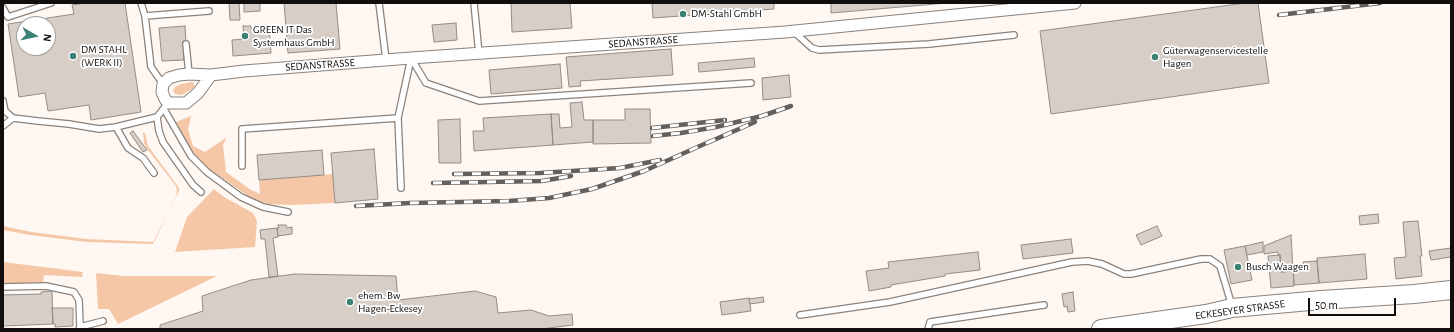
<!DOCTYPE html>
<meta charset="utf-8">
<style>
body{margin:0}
#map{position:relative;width:1454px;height:332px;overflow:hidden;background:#fef7f2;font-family:"Alegreya Sans",sans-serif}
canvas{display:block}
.frame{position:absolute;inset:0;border:4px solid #110e0c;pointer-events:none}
.north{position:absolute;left:16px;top:16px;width:40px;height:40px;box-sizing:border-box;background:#fff;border:1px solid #a09f9e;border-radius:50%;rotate:99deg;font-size:11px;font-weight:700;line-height:16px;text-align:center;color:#110e0c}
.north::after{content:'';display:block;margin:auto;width:14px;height:18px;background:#3d8175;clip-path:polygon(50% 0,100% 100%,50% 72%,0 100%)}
.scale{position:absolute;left:1308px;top:298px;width:88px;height:18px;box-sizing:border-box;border:2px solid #110e0c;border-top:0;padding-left:5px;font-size:12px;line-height:14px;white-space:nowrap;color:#110e0c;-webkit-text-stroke:3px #fff;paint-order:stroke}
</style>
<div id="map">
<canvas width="1454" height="332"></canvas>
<div class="frame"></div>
<div class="north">N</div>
<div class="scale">50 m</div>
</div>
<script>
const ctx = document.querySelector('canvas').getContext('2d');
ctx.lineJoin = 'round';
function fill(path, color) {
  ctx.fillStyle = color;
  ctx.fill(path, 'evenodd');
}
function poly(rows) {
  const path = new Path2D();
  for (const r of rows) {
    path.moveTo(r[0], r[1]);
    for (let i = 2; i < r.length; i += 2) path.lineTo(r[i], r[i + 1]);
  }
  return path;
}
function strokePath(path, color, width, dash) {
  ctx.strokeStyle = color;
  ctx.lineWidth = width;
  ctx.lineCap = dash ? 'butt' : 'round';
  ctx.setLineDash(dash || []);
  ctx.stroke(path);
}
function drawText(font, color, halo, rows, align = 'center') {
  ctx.font = font + ' "Alegreya Sans",sans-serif';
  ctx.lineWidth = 3.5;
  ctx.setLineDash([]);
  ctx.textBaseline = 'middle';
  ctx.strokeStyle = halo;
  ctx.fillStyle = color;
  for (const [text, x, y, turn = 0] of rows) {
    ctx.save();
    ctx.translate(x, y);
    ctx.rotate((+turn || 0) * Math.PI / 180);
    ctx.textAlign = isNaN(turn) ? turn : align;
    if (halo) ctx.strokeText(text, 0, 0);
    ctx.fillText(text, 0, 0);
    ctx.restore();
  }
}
fill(poly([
 [191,82,193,82,195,87,182,95,175,94,173,91,175,87,181,84],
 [191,116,188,129,193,146,205,152,227,137,223,145,226,172,251,190,260,194,259,180,333,174,335,203,292,205,268,204,251,198,208,168,190,149,176,122],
 [143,132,145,133,148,146,179,188,179,191,153,244,87,242,30,235,3,230,3,226,31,232,86,239,153,242,176,198,177,190,176,186,148,150,144,143],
 [214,189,224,197,253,213,257,221,255,247,175,252,187,217],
 [3,262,83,272,82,277,44,275,43,282,5,284,3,282],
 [96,273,124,276,217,276,118,324,109,309,98,309]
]), '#f5c7a7');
const building = poly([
 [85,3,125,3,141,112,91,120,89,105,48,111,45,93,19,97,8,24,74,14,72,5,85,3],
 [24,24,48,24,48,48,24,48,24,24],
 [229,3,239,3,240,20,230,20,229,3],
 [244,3,260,3,260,11,244,12,244,3],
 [284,3,336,3,340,49,288,53,284,3],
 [511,3,570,3,572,28,512,32,511,3],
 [652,3,774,3,774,9,653,18,652,3],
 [831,3,947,3,831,13,831,3],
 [1245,3,1258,3,1269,83,1051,114,1040,31,1245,3],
 [456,23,457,40,434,42,432,25,456,23],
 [185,26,186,43,183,43,184,60,162,61,159,28,185,26],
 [243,26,251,26,251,29,269,28,271,53,233,56,232,40,244,39,243,26],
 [671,49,673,75,580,81,581,86,569,87,566,57,671,49],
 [754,58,755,67,699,72,698,63,754,58],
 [560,64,562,88,491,94,489,70,560,64],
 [789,75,791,97,763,100,762,78,789,75],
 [582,102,584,120,593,120,593,142,553,145,551,114,559,114,560,128,572,127,570,103,582,102],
 [625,109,650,109,651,143,593,144,593,120,625,120,625,109],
 [551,114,553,145,474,151,473,131,484,131,483,118,551,114],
 [460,119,461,163,439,163,438,120,460,119],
 [133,131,147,150,143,152,130,133,133,131],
 [374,149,378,199,335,203,331,153,374,149],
 [322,150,324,175,259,180,257,155,322,150],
 [1378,214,1379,223,1360,225,1359,216,1378,214],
 [1418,221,1422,256,1420,256,1422,276,1396,279,1394,258,1406,257,1403,222,1418,221],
 [278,225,286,225,287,228,292,227,292,234,278,236,277,228,279,228,278,225],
 [1157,226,1162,236,1141,245,1136,235,1157,226],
 [277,228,278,237,273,238,278,276,269,277,265,239,261,239,260,230,277,228],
 [1291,235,1293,271,1281,272,1280,255,1278,255,1278,252,1264,254,1264,246,1291,235],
 [1071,239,1073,253,1023,259,1021,245,1071,239],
 [1263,242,1263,252,1247,255,1245,246,1263,242],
 [1245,246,1252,280,1231,284,1224,250,1245,246],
 [1451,248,1451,257,1431,260,1429,251,1451,248],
 [978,252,980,270,945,274,945,276,891,285,891,287,869,291,866,271,889,268,888,262,978,252],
 [1365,254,1367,279,1319,283,1317,258,1365,254],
 [1280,255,1281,272,1293,271,1294,286,1271,288,1268,256,1280,255],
 [1317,261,1319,283,1294,285,1293,265,1304,265,1303,262,1317,261],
 [295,274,396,276,398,300,475,291,496,297,498,313,531,310,549,316,572,314,573,325,541,329,160,329,160,325,203,311,202,296,251,280,295,274],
 [52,291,53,324,3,326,3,295,41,294,41,292,52,291],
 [1073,292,1075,311,1068,312,1067,306,1064,307,1062,294,1073,292],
 [763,297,764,302,750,304,749,299,763,297],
 [749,298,751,311,722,315,720,302,749,298],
 [52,308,73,308,73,326,55,327,55,324,53,324,52,308]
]);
fill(building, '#d7cec8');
strokePath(building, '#948c86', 1);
const lane = poly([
 [141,3,145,16,151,67,163,84],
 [379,3,386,60],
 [474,3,479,54],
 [3,8,8,17,51,3],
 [145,16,209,11],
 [793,31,812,48,819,50,929,44,1014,35],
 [186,44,189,74],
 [411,58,426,83,479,101,751,83],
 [3,101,5,111,13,118,38,121,69,124,99,129,116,127,157,117,168,103],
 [164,109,191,156,207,172,241,197,263,207,288,212],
 [157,117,159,131,163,142,193,185,201,192],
 [398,118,401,188],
 [3,126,13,118],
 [116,127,128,148,143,158,154,173],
 [242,166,242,129,398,118,411,58],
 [3,287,46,286,74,292,79,300,80,327],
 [800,315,890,302,1072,262,1088,261,1102,264,1124,274,1131,274,1201,259,1210,259,1220,266,1232,306],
 [79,329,80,327,103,321],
 [928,329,930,322,1044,305]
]);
const street = poly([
 [211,75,198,93,186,103,168,103,165,99,162,92,163,84,169,78,179,75,189,74,211,75,244,71,411,58,785,32,1075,3]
]);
const primary = poly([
 [1101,329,1206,314,1232,308,1321,300,1414,294,1451,290]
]);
strokePath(lane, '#8a827d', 8);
strokePath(street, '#8a827d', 13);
strokePath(primary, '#8a827d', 20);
strokePath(lane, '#fff', 5.5);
strokePath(street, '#fff', 11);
strokePath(primary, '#fff', 18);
const rail = poly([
 [1279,15,1380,3],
 [652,128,725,120],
 [653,136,681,133,716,127,762,116,791,106],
 [707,143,755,122],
 [454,174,540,173,620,168,660,160],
 [433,183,542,181,571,176],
 [356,206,410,203,509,201,549,198,592,189,644,171,711,141]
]);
strokePath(rail, '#64605d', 4.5);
strokePath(rail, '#fff', 3, [9]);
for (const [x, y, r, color] of [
 [683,14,4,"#3d8175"],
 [245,36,4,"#3d8175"],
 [73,56,4,"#3d8175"],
 [1155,57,4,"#3d8175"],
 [1238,267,4,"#3d8175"],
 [350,302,4,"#3d8175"]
]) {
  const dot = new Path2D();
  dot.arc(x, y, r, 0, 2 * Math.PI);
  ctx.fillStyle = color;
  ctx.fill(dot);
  strokePath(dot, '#fff', 1.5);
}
drawText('11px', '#110e0c', '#fff', [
 ["DM-Stahl GmbH",691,14],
 ["GREEN IT Das",253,30],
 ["Systemhaus GmbH",253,43],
 ["DM STAHL",81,50],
 ["(WERK II)",81,63],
 ["Güterwagenservicestelle",1163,51],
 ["Hagen",1163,64],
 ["Busch Waagen",1246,267],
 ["ehem. Bw",358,296],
 ["Hagen-Eckesey",358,309]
], 'left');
drawText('11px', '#110e0c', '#fff', [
 ["SEDANSTRASSE",643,42,-4],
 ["SEDANSTRASSE",320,65,-4],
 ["ECKESEYER STRASSE",1240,310,-8]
]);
</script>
